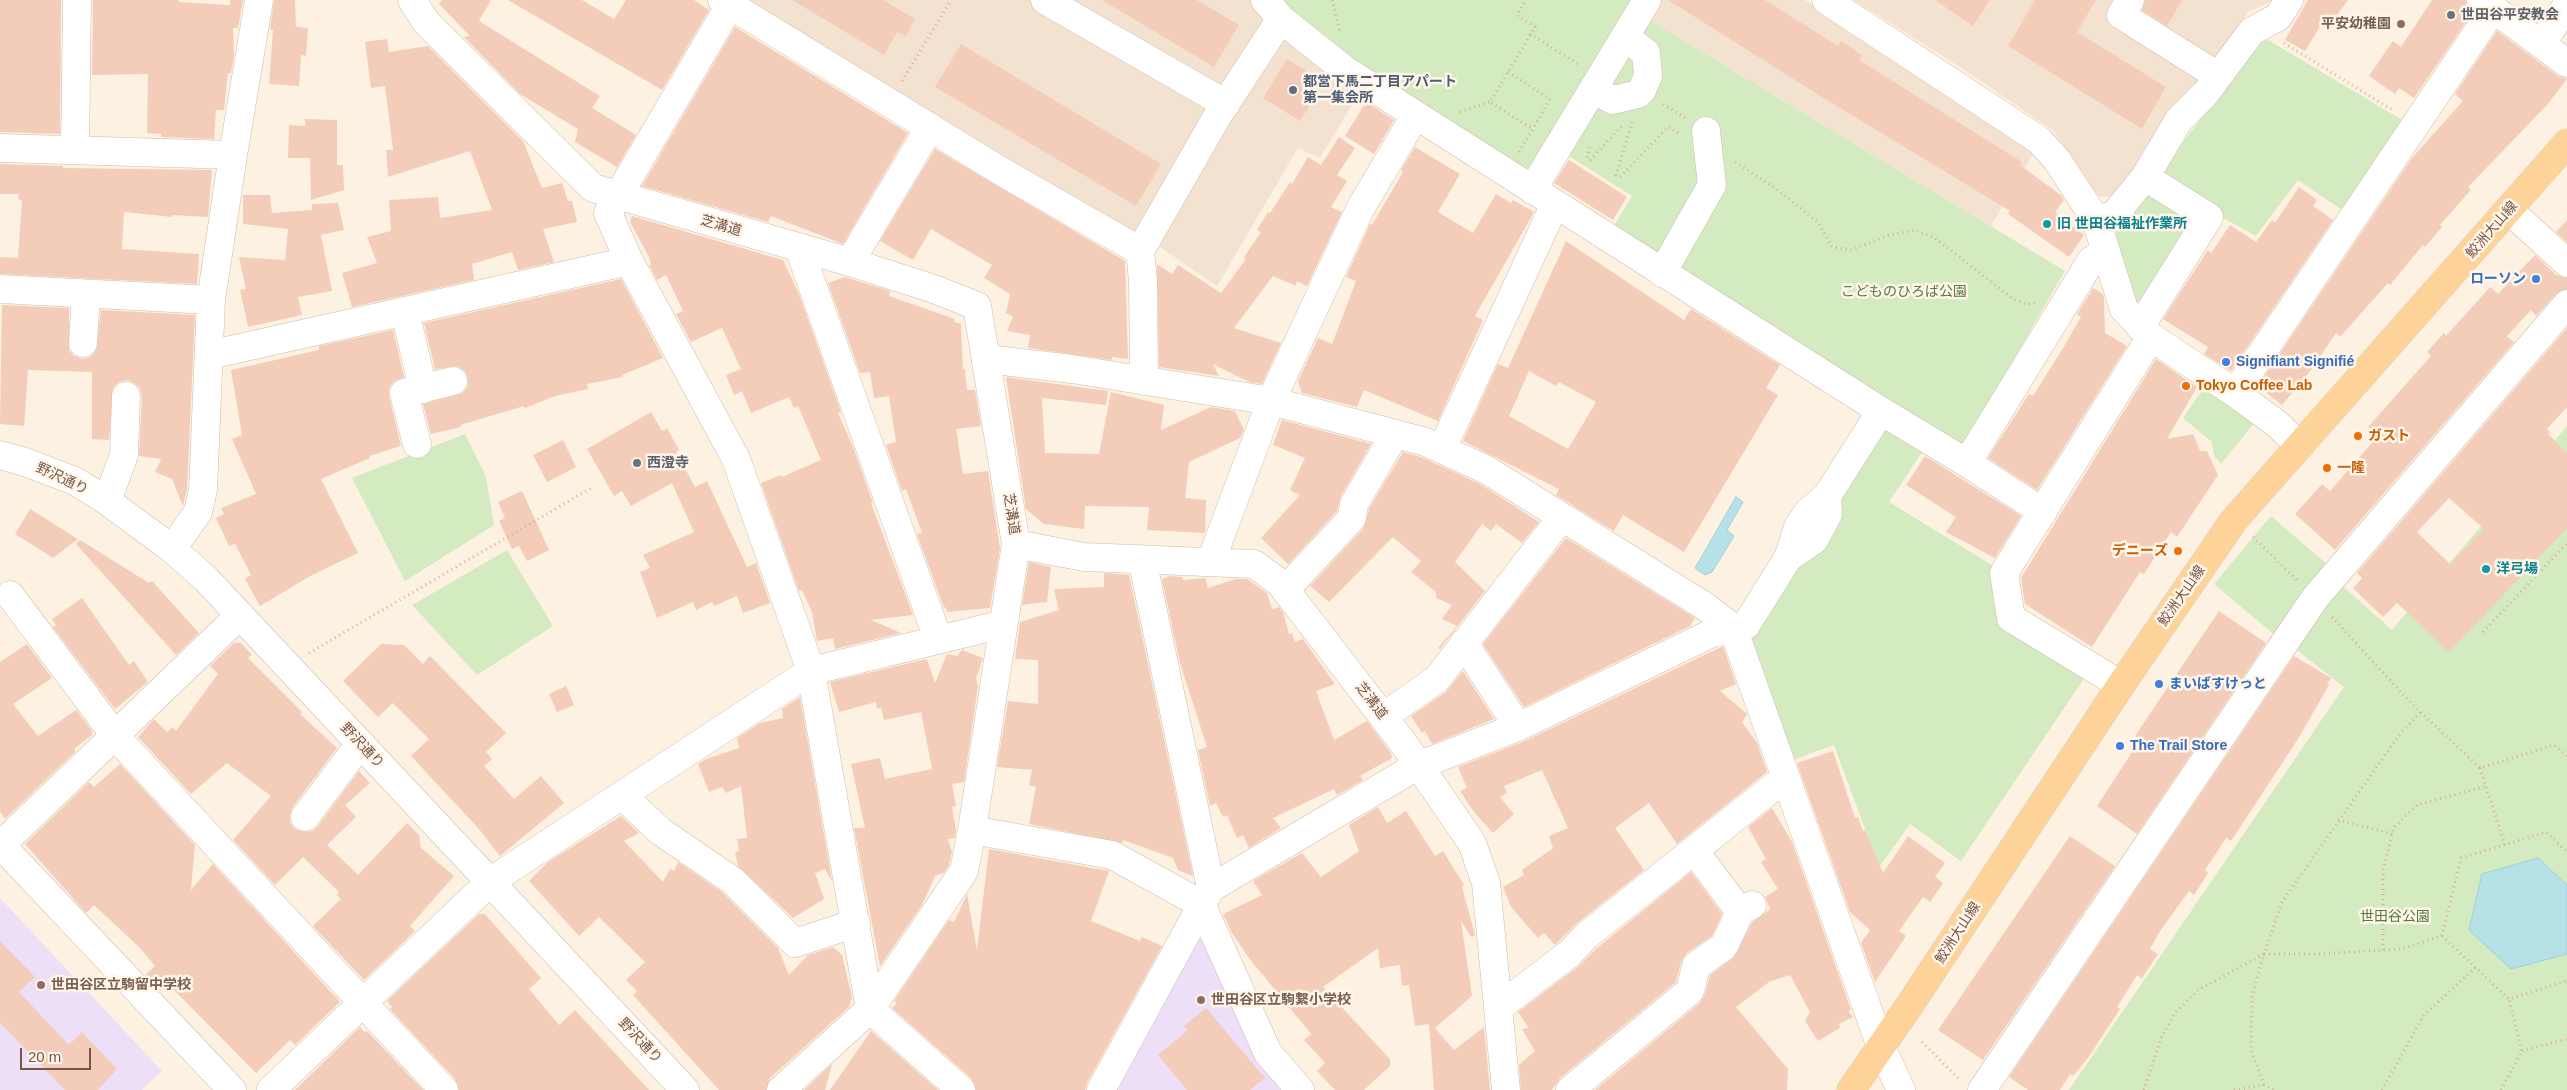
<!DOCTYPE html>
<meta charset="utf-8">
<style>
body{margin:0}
#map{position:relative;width:2567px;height:1090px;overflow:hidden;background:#fdf1e2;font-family:Helvetica,sans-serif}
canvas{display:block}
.scale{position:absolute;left:20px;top:1048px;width:71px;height:22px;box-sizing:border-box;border:2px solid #755648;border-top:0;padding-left:6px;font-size:15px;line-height:18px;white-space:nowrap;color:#755648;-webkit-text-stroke:4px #fff5e9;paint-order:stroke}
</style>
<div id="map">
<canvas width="2567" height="1090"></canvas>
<div class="scale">20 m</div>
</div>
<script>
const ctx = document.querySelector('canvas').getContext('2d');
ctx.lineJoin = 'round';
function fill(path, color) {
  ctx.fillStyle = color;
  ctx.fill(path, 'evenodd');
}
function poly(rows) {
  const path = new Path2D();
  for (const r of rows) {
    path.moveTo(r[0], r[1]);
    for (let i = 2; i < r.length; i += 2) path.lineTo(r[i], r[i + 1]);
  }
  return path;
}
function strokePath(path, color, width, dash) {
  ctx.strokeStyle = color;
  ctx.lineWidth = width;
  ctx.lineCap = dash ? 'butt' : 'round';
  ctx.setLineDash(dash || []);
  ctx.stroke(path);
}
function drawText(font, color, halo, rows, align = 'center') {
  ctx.font = font + ' Helvetica,"Noto Sans JP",sans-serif';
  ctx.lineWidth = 5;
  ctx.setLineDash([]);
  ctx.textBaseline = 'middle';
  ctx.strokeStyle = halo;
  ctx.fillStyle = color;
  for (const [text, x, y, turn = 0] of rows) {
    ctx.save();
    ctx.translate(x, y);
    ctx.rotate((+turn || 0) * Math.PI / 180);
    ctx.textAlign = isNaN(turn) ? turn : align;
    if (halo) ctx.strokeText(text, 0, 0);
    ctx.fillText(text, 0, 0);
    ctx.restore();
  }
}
fill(poly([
 [739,0,1254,0,1266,16,1357,97,1320,158,1298,148,1217,286,1138,232,1125,233],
 [1659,0,1805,0,2036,149,1991,226,1648,19],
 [1854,0,2275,0,2248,12,2198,87,2133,175,2119,191,2110,197,2098,196,2054,131,1963,69]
]), '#f4e2d0');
fill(poly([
 [0,898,162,1071,142,1090,0,1090],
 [1207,936,1287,1090,1118,1090,1199,938]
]), '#eedff9');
fill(poly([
 [1275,0,1633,0,1530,176,1365,71],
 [1648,19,2065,271,1963,446,1612,229,1632,196,1561,151],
 [2268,40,2407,123,2348,214,2298,180,2256,236,2207,209,2142,309,2136,304,2114,238,2118,227,2259,43],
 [2205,386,2254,423,2221,464,2214,456,2212,442,2183,418],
 [1887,423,1926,446,1889,502,1995,567,2004,620,2085,677,1961,861,1910,824,1879,867,1834,745,1787,762,1746,644],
 [2567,426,2567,1090,2069,1090,2344,687,2289,644,2336,580,2392,630],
 [465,434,486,477,494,525,405,581,352,478],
 [2271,516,2329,566,2277,637,2214,584],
 [507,550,553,626,477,675,412,605]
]), '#d4eac0');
const water = poly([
 [1736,497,1743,502,1727,530,1734,536,1712,572,1705,575,1695,568,1736,497],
 [2538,858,2567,885,2567,954,2511,969,2469,930,2482,874,2538,858]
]);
fill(water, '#b6e2e7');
strokePath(water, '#9cd2d9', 1);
fill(poly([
 [0,0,61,0,60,134,0,132],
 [93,0,179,0,179,2,230,5,230,0,243,0,238,28,233,28,234,55,231,73,228,73,224,110,216,110,214,139,161,137,161,134,147,133,148,74,92,75],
 [274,0,295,0,296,27,308,28,306,56,301,55,299,86,269,84,273,30,270,30],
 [442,0,491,0,479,21,600,96,592,108,636,135,617,167,575,142,578,129,520,94,464,37,470,36,439,4],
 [508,0,582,0,614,19,626,0,694,0,709,10,662,90],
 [792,0,883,0,915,19,906,36,897,32,884,55],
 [1102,0,1197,0,1239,25,1214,67],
 [1668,0,1765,0,1838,46,1841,41,1862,55,1859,60,2022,162,2020,165,2062,196,2064,200,2055,212,2084,235,2069,257,2008,214,2010,211,1822,97],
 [1935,0,1990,0,1973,26],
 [2035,0,2096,0,2077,32,2166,87,2142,129,2008,46],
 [2146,0,2182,0,2167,26,2142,10],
 [2308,0,2348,0,2327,29,2321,25,2305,51,2285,40],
 [2432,0,2466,0,2467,7,2472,13,2414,98,2399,88,2395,94,2369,76,2393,41,2401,47],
 [735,27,908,133,843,244,771,216,768,222,642,186],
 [2497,31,2558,76,2567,79,2548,104,2468,187,2471,190,2440,225,2442,227,2425,247,2423,245,2390,285,2388,283,2340,337,2336,333,2311,370,2282,405,2258,386,2412,158,2463,101,2455,94],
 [387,39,389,52,428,46,523,141,542,188,562,183,568,201,572,201,577,222,543,229,554,262,518,270,512,252,472,264,474,280,352,307,342,273,377,263,367,237,391,231,389,200,438,197,440,218,492,210,470,151,388,177,386,150,393,150,385,86,371,88,365,42],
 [961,44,1161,164,1136,206,935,87],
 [1287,59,1324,82,1300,121,1263,98],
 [1366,102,1394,120,1374,154,1345,136],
 [305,119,337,120,337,165,343,165,344,190,311,200,310,158,288,158,289,125,305,126],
 [1339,137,1355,148,1337,175,1347,181,1331,207,1342,212,1307,286,1297,281,1296,286,1273,276,1234,328,1281,343,1262,384,1249,382,1213,364,1219,376,1159,367,1157,264,1172,274,1178,265,1221,293,1246,259,1244,257,1261,232,1257,230,1268,212,1270,213,1290,182,1292,184,1308,157,1321,165],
 [1415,147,1460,174,1438,212,1473,233,1496,194,1511,203,1513,200,1534,212,1475,316,1483,320,1438,421,1364,390,1357,407,1302,393,1298,381,1318,338,1332,344,1356,281,1346,277,1370,224,1372,225,1403,172,1401,170],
 [935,149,1125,261,1128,359,1112,357,1112,360,1028,348,1030,335,1007,331,1013,317,1006,313,1010,294,984,278,992,265,931,229,913,260,880,241],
 [1569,160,1627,197,1613,220,1554,183],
 [0,164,63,166,63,168,212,170,208,217,172,215,172,217,124,212,122,249,199,254,197,284,0,274,0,257,18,258,22,200,18,199,19,194,0,194],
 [2299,187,2317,200,2313,206,2333,220,2231,371,2204,354,2208,347,2163,319,2208,250,2211,253,2230,225,2256,242,2272,220,2275,223],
 [243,195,270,195,272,213,312,210,312,204,338,203,344,230,321,235,332,291,298,297,302,315,248,327,240,290,246,289,239,257,285,260,288,229,243,224],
 [632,216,783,260,799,294,841,412,838,413,853,447,873,503,871,503,913,615,871,620,901,633,835,649,833,638,817,641,812,612,802,590,799,591,761,483,781,475,782,477,821,460,798,406,794,408,789,397,751,413,742,391,734,395,726,375,741,369,722,328,691,342,676,314,683,311,666,275,657,280,649,265,651,265,649,257,630,222],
 [2567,220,2567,242,2556,232],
 [1566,241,1684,320,1691,309,1780,365,1766,388,1778,395,1684,552,1623,515,1614,531,1556,495,1559,489,1463,441,1498,364,1508,368],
 [1529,371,1556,386,1559,382,1596,402,1568,449,1509,416],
 [2535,255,2556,275,2567,278,2567,289,2556,294,2536,316,2531,310,2507,336,2514,342,2335,550,2295,514,2322,484,2330,491,2378,436,2368,427,2431,356,2427,352,2444,333,2446,336,2490,287,2498,294],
 [845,277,890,291,889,296,955,319,954,322,961,324,963,369,965,369,967,390,975,390,981,426,956,429,963,474,988,471,1000,548,990,608,947,612,946,607,944,608,917,534,922,533,906,489,902,491,886,445,896,442,889,396,874,398,870,372,860,373,828,283],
 [621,279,663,358,622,375,623,377,587,384,588,389,555,396,525,408,524,406,460,425,461,427,431,434,423,404,463,393,468,386,468,378,465,371,457,366,435,369,424,323],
 [2093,288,2103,294,2104,299,2105,333,2127,346,2037,490,1988,458,2029,394,2033,396,2063,348,2081,317,2077,314],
 [2,305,69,308,69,350,74,356,83,359,90,357,96,351,101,310,195,315,187,488,183,506,172,479,155,472,161,459,139,456,142,397,140,388,134,383,127,380,119,382,113,388,109,440,92,439,92,372,28,370,24,426,0,424],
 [2567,328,2567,407,2547,429,2550,432,2548,434,2567,453,2567,528,2449,652,2397,603,2383,617,2353,588,2362,578,2357,573],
 [2449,498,2484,529,2450,564,2417,532],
 [393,330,404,377,393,382,389,388,389,396,401,446,369,456,370,458,321,479,358,553,312,575,260,606,245,579,251,575,235,544,229,546,216,518,224,514,221,508,256,494,232,439,242,435,231,370,319,350,319,346],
 [2156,359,2197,387,2167,439,2193,434,2200,451,2207,451,2218,475,2177,537,2171,532,2144,574,2140,572,2092,647,2025,604,2021,578],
 [1006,377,1108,391,1106,405,1042,398,1045,453,1099,454,1111,392,1164,405,1161,430,1211,407,1235,411,1244,430,1240,438,1189,462,1185,498,1206,500,1205,533,1147,530,1149,507,1085,506,1084,529,1044,524,1026,509],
 [651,412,662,431,667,428,679,450,676,452,695,487,707,481,747,567,756,563,770,603,743,613,737,596,714,606,712,602,696,610,693,602,657,618,640,572,650,568,643,555,694,532,672,483,631,506,622,491,614,496,587,449],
 [1282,420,1371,444,1341,496,1337,511,1288,564,1261,538,1300,495,1290,490,1305,458,1273,445],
 [563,440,576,467,547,482,533,455],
 [1403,452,1421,457,1480,484,1539,522,1522,543,1496,524,1491,531,1482,524,1455,562,1485,591,1440,649,1438,648,1457,626,1442,619,1452,605,1436,598,1436,592,1411,572,1421,561,1393,537,1329,602,1310,586,1363,529,1369,509],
 [1925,456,2021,516,1995,558,1946,532,1956,517,1906,485],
 [522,491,549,550,527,561,519,546,512,549,499,521,505,518,498,502],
 [30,509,78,539,53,558,15,534],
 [1566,538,1695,618,1690,626,1524,707,1483,644],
 [80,540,149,583,152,581,199,633,176,655,76,544],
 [1029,562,1051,567,1047,602,1022,605],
 [1104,573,1129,575,1193,876,1178,870,1173,858,1123,840,1122,843,1029,824,1036,787,1029,785,1032,770,997,767,1008,701,1038,704,1038,660,1015,659,1020,622,1059,610,1054,589,1104,587],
 [1170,576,1182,577,1183,580,1205,578,1208,588,1236,579,1247,579,1267,593,1272,609,1279,607,1283,612,1289,634,1292,633,1295,642,1303,639,1335,684,1316,691,1334,740,1367,721,1391,753,1392,758,1360,776,1363,780,1337,795,1334,789,1273,818,1281,828,1249,848,1243,835,1237,838,1227,815,1223,817,1216,803,1210,806,1198,750,1207,747,1180,663,1162,579],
 [82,598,129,665,134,661,148,682,115,709,53,627,56,625,52,619],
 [2219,611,2266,643,2137,834,2097,806,2140,740,2135,736],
 [234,643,241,643,252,655,248,658,302,712,300,714,337,748,292,808,290,815,290,823,295,829,304,832,312,831,317,827,359,771,370,783,345,805,356,817,327,845,358,875,407,823,419,835,421,848,454,876,410,926,415,931,364,980,313,926,341,899,337,895,339,892,303,857,275,885,233,840,271,796,227,763,191,794,138,737,154,719,167,732,173,727,176,731,218,674,210,666],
 [27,644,52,678,13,704,38,736,76,710,92,731,92,735,74,749,76,751,5,819,0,811,0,662],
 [381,644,404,645,423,664,430,656,506,733,486,752,492,759,484,766,514,799,541,776,564,803,500,856,479,829,411,756,429,739,393,703,378,717,343,681],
 [1723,646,1736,684,1720,691,1747,714,1742,722,1757,743,1767,772,1677,844,1649,803,1615,828,1644,870,1576,924,1555,945,1544,933,1538,938,1511,907,1503,887,1524,875,1522,870,1553,848,1549,836,1568,828,1542,770,1504,786,1507,793,1500,797,1514,814,1493,833,1474,812,1460,791,1467,788,1458,767,1525,741],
 [962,650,983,658,976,678,978,686,964,782,952,784,956,806,952,807,956,830,955,838,948,839,952,852,949,865,944,873,935,876,922,905,880,966,854,828,865,828,851,764,880,758,885,779,932,769,921,712,884,720,881,708,877,709,876,702,839,712,830,682,927,659,935,683,947,654,957,656],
 [2294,656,2331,678,2327,684,2329,685,2298,739,2231,841,2226,838,2205,870,2208,873,2194,895,2189,891,2160,931,2150,949,2158,954,2142,978,2137,975,2117,1007,2120,1009,2088,1058,2073,1076,2070,1074,2060,1090,2028,1090,2009,1077],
 [1463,671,1494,719,1432,744,1425,731,1422,733,1411,716,1446,692],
 [566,686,574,705,557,712,549,694],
 [800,697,832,881,825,869,815,873,824,899,793,918,738,866,735,852,739,851,737,839,747,838,741,786,726,793,722,787,709,792,698,764,706,759,739,748,737,738,760,723,783,718,782,709],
 [1833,751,1855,818,1858,817,1863,831,1865,830,1883,873,1908,836,1945,863,1935,877,1943,883,1930,902,1923,897,1899,931,1906,936,1875,982,1861,943,1870,930,1850,912,1797,763],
 [120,764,195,845,191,890,213,864,340,1002,295,1045,290,1040,256,1073,167,983,160,991,145,975,155,966,141,949,94,905,86,913,25,844,89,782,94,787],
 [1378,807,1387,823,1406,811,1435,856,1443,851,1464,885,1462,887,1475,935,1471,937,1461,921,1472,996,1435,1028,1454,1050,1484,1027,1490,1090,1434,1090,1429,1024,1415,1026,1409,985,1402,986,1400,965,1380,968,1378,948,1323,987,1390,1059,1390,1066,1364,1090,1335,1090,1317,1071,1325,1063,1304,1040,1311,1034,1249,958,1232,933,1223,914,1262,895,1253,881,1302,853,1321,877,1359,851,1349,825],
 [1772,808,1792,842,1851,1010,1848,1011,1853,1017,1839,1024,1840,1028,1818,1041,1805,1021,1810,1012,1790,975,1769,982,1736,1007,1788,1069,1787,1090,1595,1090,1700,1003,1705,995,1710,975,1733,958,1752,923,1770,909,1765,897,1778,889,1761,862,1766,859,1748,827],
 [621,816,639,833,624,841,663,882,670,869,674,871,678,862,723,893,778,948,789,975,808,955,833,947,842,955,852,997,849,1007,770,1078,766,1090,719,1090,633,995,637,991,626,980,645,962,599,917,579,936,529,881,548,862],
 [2070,836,2115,866,1983,1060,1938,1030],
 [989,849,1109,871,1091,921,1140,941,1142,937,1162,946,1087,1083,1085,1090,976,1090,971,1078,892,1008,897,1003,894,1001,949,920,954,922,967,894,977,950],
 [1691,872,1722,914,1712,936,1687,953,1681,962,1676,982,1560,1078,1552,1090,1521,1090,1519,1065,1535,1051,1522,1029,1529,1028,1518,1012,1580,965,1597,948],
 [479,914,485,914,541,978,529,989,559,1025,575,1010,649,1090,459,1090,455,1079,390,1009,392,1007,387,1001],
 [0,941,35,977,19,992,69,1045,82,1032,117,1069,98,1090,65,1090,0,1023],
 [1206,1008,1265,1078,1250,1090,1187,1090,1158,1055,1188,1030,1184,1026],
 [360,1027,365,1033,367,1031,423,1090,295,1090],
 [871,1031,938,1090,830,1090],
 [832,1064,825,1090,804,1090]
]), '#f3cdb9');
const minor = poly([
 [412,0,426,22,593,188,850,262,934,289,977,306,1016,544,972,830,964,871,870,1009,781,1090],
 [722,0,999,170,1140,251,1218,115,1281,19],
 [1045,0,1226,104],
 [1265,0,1281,19,1345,70,1881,411,1967,463,2091,261,2106,251],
 [1826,0,2039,140,2057,160,2096,220,2124,309,2151,337,2235,393,2277,424,2300,446],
 [2130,0,2121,15,2218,76],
 [2481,0,2567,63],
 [730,5,608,213,629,261,736,459,811,671,870,1009,961,1090],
 [2542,43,2567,5],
 [1593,90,1613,100,1638,94,1642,90,1648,76,1646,53,1625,37],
 [0,148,233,155],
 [75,149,77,0],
 [1532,190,1647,0],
 [2509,210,2567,263],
 [2096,220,2114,215,2145,177,2179,120,2205,94,2252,31,2278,17,2289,0],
 [799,248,938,639],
 [1140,251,1143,281,1144,381],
 [850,262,930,127],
 [1662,273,1712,185,1706,131],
 [0,289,211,300],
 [405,311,423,389],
 [2140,327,2209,217,2145,177],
 [83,343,86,294],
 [209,355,629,261],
 [986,359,1072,369,1271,401,1426,442,1487,470,1706,607,1733,628,1881,1047,1901,1090],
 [2235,393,2494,8],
 [417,444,404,393,453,381],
 [1442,449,1555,204],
 [0,455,25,462,75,481,107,501,172,549,206,579,685,1090],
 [1967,463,2043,512],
 [107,501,124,455,126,396],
 [1016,544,1084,557,1254,564,1280,583,1404,744,1472,843,1486,883,1506,1090],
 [172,549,198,512,203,490,211,300,233,155,259,0],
 [1788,558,1814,540,1828,514,1827,496],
 [1142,559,1211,888],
 [1211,561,1271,401,1360,209,1415,116],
 [1285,590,1352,518,1354,504,1395,434],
 [10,595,116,737,444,1090],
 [1464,643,1518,727],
 [2121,685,2011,618,2004,573,2151,337],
 [1383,717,1437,679,1562,517],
 [623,796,660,831,733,881,795,943,856,923],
 [305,817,360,744],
 [972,830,1112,855,1201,904,1268,1053,1300,1090],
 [0,844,232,1090],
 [1,845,240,615],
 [1694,850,1740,912],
 [1498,1008,1570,953,1586,936,1786,777],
 [271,1090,491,881,811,671,1003,624],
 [1101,1090,1211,888,1417,766,1518,727,1712,633,1746,625,1788,558,1798,527,1808,512,1827,496,1881,411],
 [1570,1090,1690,991,1696,966,1724,946,1740,912,1752,905],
 [1982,1090,2315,598,2567,304]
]);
const major = poly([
 [1851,1090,1909,1006,2121,685,2234,520,2567,143]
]);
strokePath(minor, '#d0baac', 29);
strokePath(major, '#dbd3cf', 29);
strokePath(poly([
 [1332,0,1340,32],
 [1530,34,1578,64],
 [2284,43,2394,111],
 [1508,72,1550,99,1533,129],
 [902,81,951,0],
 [1663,104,1685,118],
 [1460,112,1490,102],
 [1632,122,1616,175,1620,177,1668,127,1680,134],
 [1590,147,1587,158,1590,160,1623,125],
 [1519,152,1533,129,1490,102,1535,27,1517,15,1526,0],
 [1735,162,1775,188,1818,222,1832,247,1852,250,1886,236,1915,230,1935,238,2013,299,2026,304,2036,303],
 [2253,537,2297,580],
 [2332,617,2410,702,2480,768,2554,745,2567,756],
 [2483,632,2567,543],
 [309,653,593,487],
 [2480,768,2505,845],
 [2338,820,2393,834],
 [2442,936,2461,858,2546,832,2567,852],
 [2442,936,2509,999,2567,981],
 [2383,950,2383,870,2394,827,2417,805,2486,786],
 [1922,1042,1959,1079],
 [2522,1051,2567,1039],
 [2264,1085,2251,1050,2252,996,2264,954,2316,954,2401,949,2442,936],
 [2144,1090,2161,1038,2175,1013,2198,990,2264,954,2282,902,2399,735,2421,712],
 [2234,1090,2264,1085,2274,1090],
 [2382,1090,2424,1015,2476,967],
 [2501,1090,2522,1051,2509,999]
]), '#d7b09c', 3, [1, 4]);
strokePath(minor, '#fff', 28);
strokePath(major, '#fdd399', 28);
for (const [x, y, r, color] of [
 [2451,15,5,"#6b7280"],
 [2401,24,5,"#8d6e63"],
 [1293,90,5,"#5c6f8a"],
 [2047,224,5,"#0f9aa8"],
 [2536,279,5,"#3f7fe0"],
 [2226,362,5,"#3f7fe0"],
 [2186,386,5,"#e8710a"],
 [2358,436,5,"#e8710a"],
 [637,463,5,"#6b7280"],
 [2327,468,5,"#e8710a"],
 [2178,551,5,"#e8710a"],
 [2486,569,5,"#0f9aa8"],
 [2159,684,5,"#3f7fe0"],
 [2120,746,5,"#3f7fe0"],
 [41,985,5,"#8d6e63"],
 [1201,1000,5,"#8d6e63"]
]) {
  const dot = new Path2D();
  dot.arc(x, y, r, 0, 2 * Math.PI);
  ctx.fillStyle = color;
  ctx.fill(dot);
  strokePath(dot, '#fff5e9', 2);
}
drawText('bold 14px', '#5b616d', '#fff5e9', [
 ["世田谷平安教会",2461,15],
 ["西澄寺",647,463]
], 'left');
drawText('bold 14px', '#785e54', '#fff5e9', [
 ["平安幼稚園",2391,24,"right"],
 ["世田谷区立駒留中学校",51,985],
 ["世田谷区立駒繋小学校",1211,1000]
], 'left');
drawText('bold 14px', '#4e5e75', '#fff5e9', [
 ["都営下馬二丁目アパート",1303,82],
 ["第一集会所",1303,98]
], 'left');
drawText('bold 14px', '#0d838f', '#fff5e9', [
 ["旧 世田谷福祉作業所",2057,224],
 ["洋弓場",2496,569]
], 'left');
drawText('14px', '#755648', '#fff5e9', [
 ["芝溝道",721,226,16],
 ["鮫洲大山線",2492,230,-49],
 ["野沢通り",62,479,25],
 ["芝溝道",1011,514,81],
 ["鮫洲大山線",2182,596,-55],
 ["芝溝道",1371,701,52],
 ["野沢通り",362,746,47],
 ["鮫洲大山線",1958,933,-57],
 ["野沢通り",640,1041,47]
]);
drawText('bold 14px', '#366cbe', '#fff5e9', [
 ["ローソン",2526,279,"right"],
 ["Signifiant Signifié",2236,362],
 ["まいばすけっと",2169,684],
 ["The Trail Store",2130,746]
], 'left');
drawText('14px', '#547b40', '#fff5e9', [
 ["こどものひろば公園",1904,292],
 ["世田谷公園",2395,917]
]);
drawText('bold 14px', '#c56008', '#fff5e9', [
 ["Tokyo Coffee Lab",2196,386],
 ["ガスト",2368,436],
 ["一隆",2337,468],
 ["デニーズ",2168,551,"right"]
], 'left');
</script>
